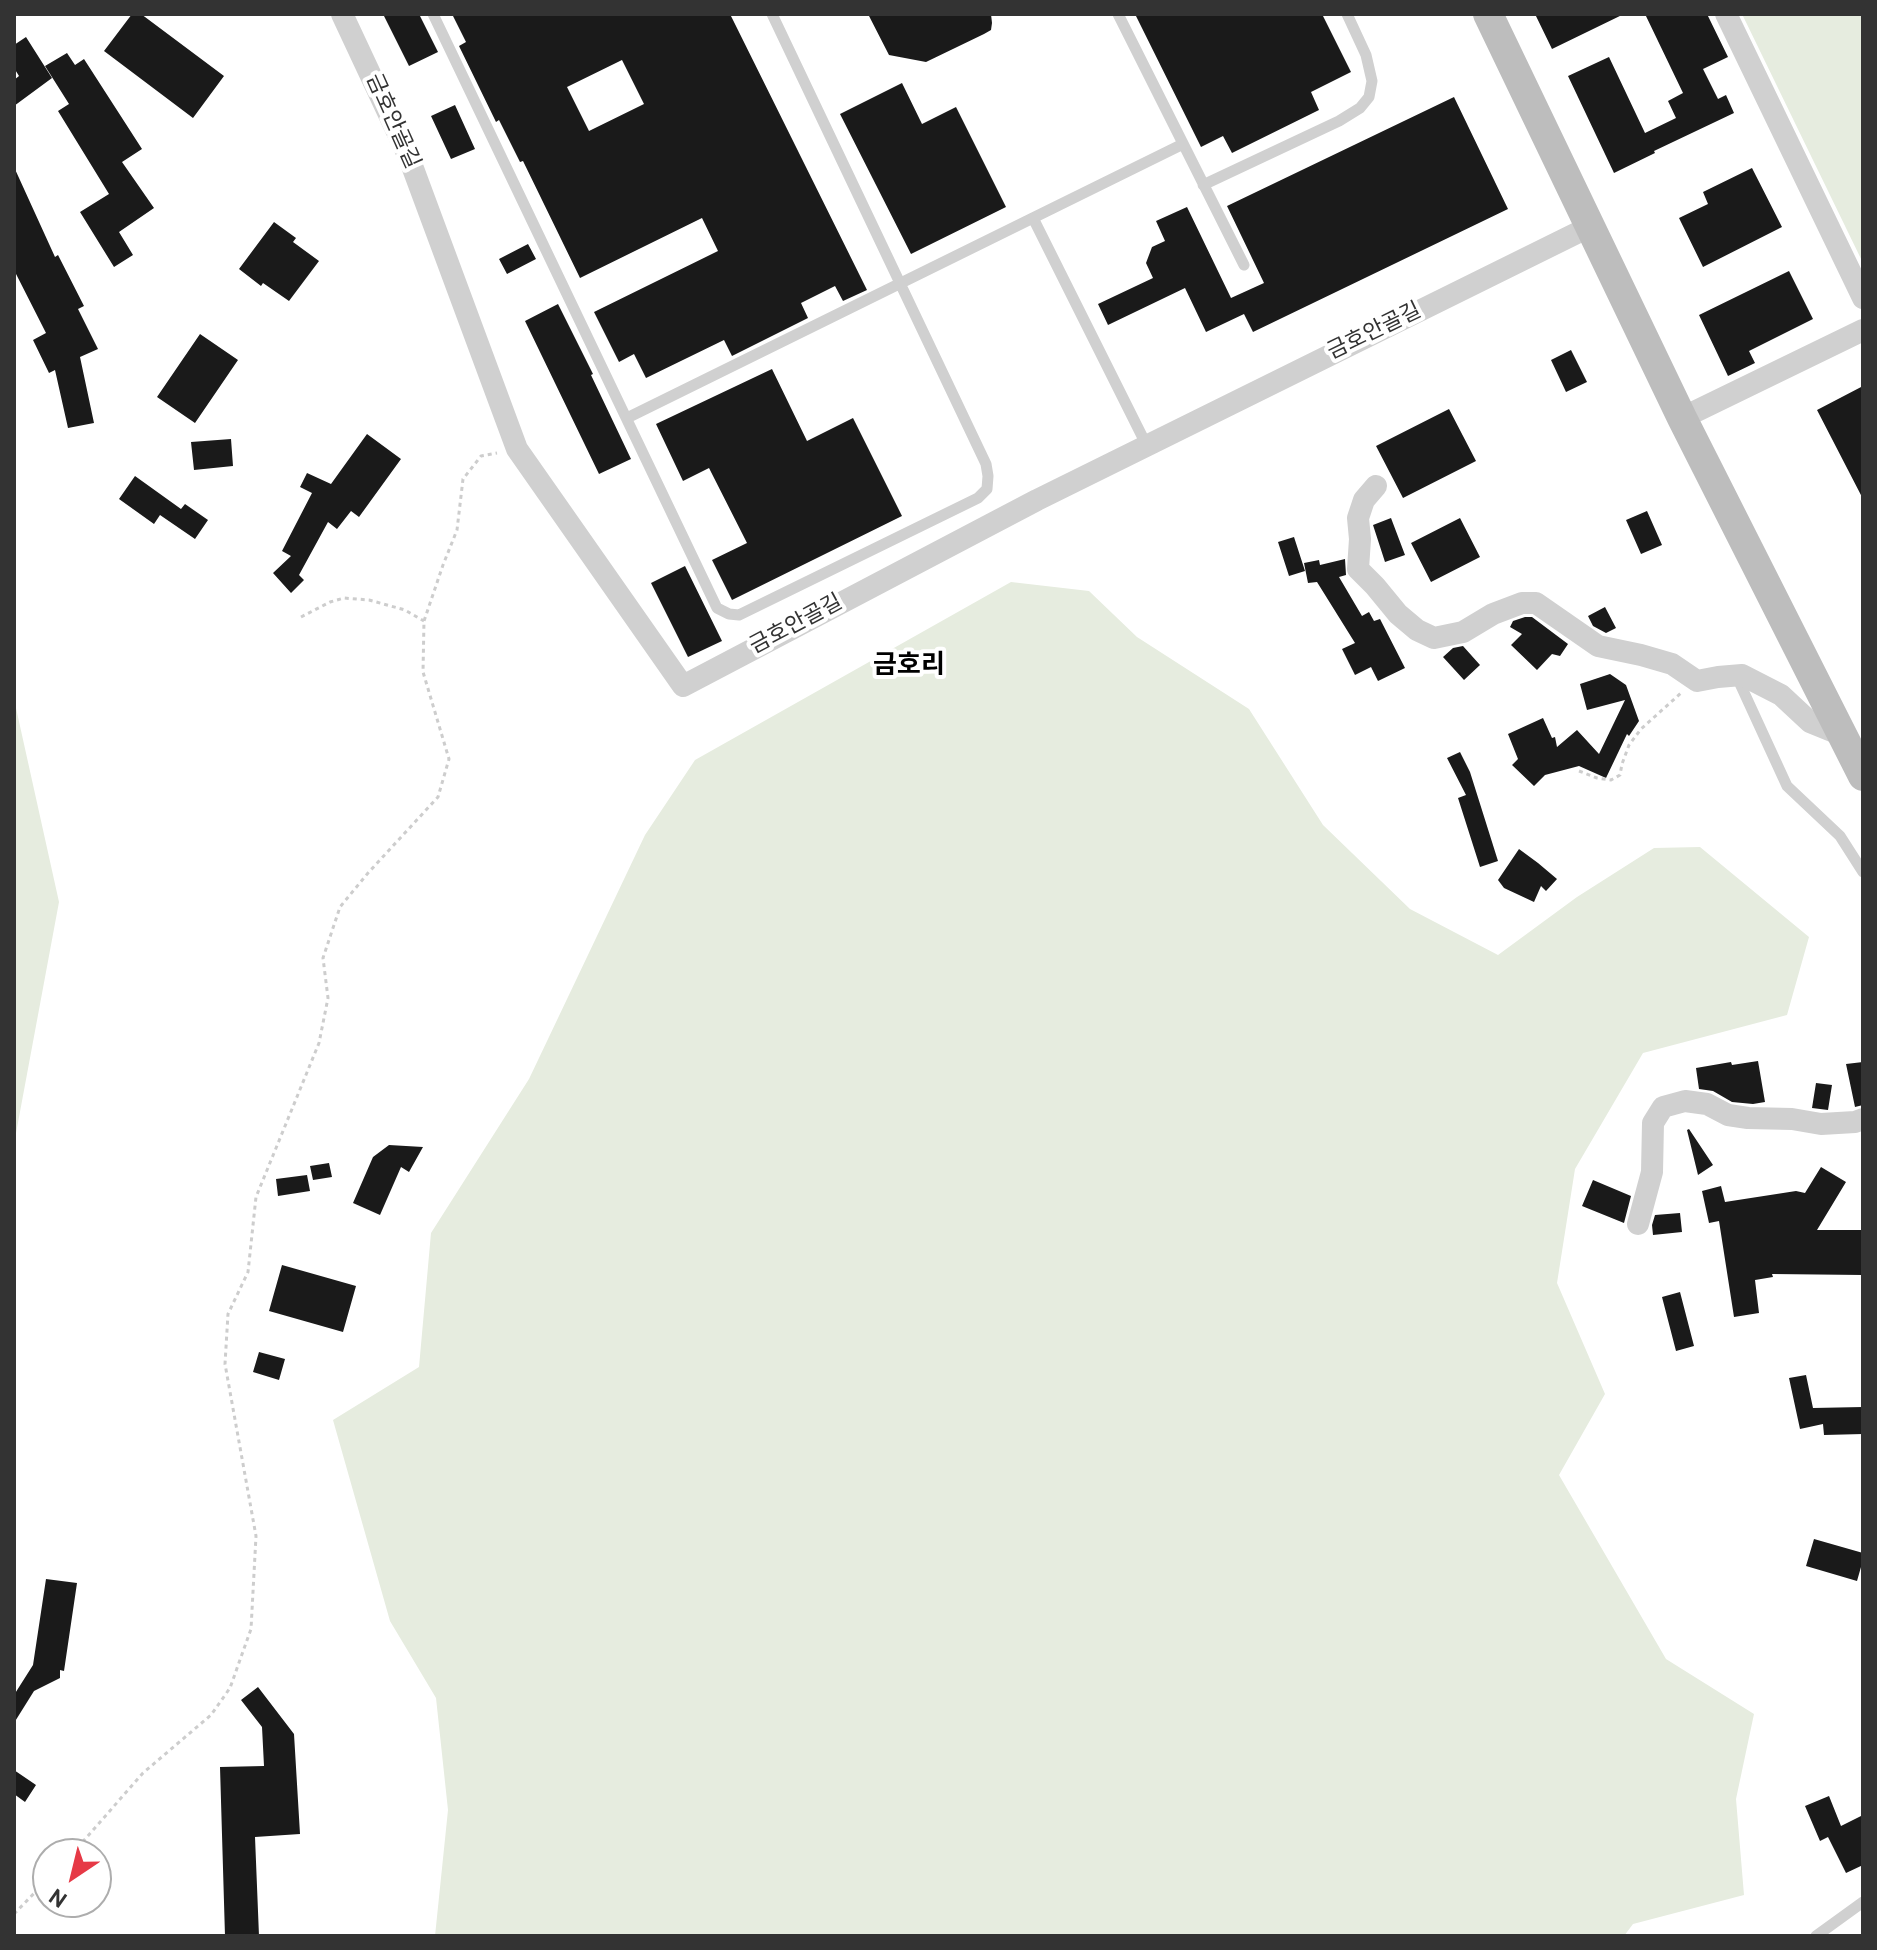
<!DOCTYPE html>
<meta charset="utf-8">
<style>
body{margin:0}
#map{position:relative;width:1877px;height:1950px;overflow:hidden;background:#fff;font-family:Overpass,sans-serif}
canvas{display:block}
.frame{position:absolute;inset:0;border:16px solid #333;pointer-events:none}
.north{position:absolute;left:32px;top:1838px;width:80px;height:80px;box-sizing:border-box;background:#fff;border:2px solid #adadad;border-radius:50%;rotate:215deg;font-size:22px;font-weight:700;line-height:32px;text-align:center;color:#333}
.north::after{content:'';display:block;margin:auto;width:28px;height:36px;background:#e63946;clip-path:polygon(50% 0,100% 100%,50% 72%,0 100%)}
</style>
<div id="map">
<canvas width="1877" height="1950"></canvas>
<div class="frame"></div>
<div class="north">N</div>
</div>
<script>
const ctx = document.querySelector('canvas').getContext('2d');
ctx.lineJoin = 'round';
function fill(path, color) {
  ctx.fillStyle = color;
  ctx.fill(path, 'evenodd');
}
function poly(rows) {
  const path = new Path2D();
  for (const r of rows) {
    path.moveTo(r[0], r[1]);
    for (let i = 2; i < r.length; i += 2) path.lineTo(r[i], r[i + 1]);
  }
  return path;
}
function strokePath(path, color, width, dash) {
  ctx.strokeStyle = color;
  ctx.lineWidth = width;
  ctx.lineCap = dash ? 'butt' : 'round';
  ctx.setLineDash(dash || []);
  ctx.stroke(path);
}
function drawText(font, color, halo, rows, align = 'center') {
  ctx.font = font + ' Overpass,"Noto Sans KR",sans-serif';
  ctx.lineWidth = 8;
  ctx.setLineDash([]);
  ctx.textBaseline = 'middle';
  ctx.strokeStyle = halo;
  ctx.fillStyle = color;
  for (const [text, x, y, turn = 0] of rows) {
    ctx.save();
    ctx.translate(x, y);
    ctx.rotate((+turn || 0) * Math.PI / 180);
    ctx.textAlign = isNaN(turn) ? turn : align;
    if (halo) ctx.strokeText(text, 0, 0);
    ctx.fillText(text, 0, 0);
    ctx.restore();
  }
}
fill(poly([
 [1742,14,1863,14,1863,263],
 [1011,582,1089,591,1137,637,1249,709,1323,825,1410,909,1498,955,1577,897,1654,848,1700,847,1809,937,1787,1015,1643,1053,1575,1169,1557,1283,1605,1394,1559,1475,1666,1659,1754,1714,1736,1799,1744,1895,1633,1924,1624,1936,435,1936,448,1810,436,1698,390,1621,333,1420,419,1367,431,1233,529,1079,645,835,695,760],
 [14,699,59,902,14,1144]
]), '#e6ecdf');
fill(poly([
 [132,14,141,14,224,76,193,118,104,51],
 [383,14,419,14,438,52,409,66],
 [452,14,730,14,867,290,843,301,835,286,801,303,808,318,732,356,724,340,646,378,634,354,619,362,594,312,718,251,702,218,580,278,523,161,520,162,499,120,496,122,459,46,466,42],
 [622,60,644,104,589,131,567,87],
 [868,14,991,14,992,23,991,30,984,34,926,62,889,55],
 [1135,14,1322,14,1351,72,1311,92,1319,110,1232,153,1223,136,1201,147],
 [1535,14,1624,14,1552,49],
 [1645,14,1707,14,1728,57,1703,69,1718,99,1726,95,1734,113,1654,151,1655,153,1614,173,1568,76,1609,57,1645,133,1676,118,1668,101,1683,93],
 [26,37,52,78,14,106,14,80,19,76,14,68,14,45],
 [67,53,75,65,84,59,142,149,122,162,154,208,119,232,133,255,114,267,80,212,109,194,58,111,69,104,45,66],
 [902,83,922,124,956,107,1006,207,911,254,840,114],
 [1454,97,1508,209,1253,332,1244,314,1206,332,1185,288,1108,325,1098,304,1153,278,1146,263,1152,247,1165,241,1156,221,1187,207,1231,298,1264,283,1227,206],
 [455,105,475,149,451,159,431,116],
 [14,167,55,257,58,255,84,306,78,309,98,349,80,357,94,423,68,428,55,370,49,373,33,340,46,333,14,270],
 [1752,168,1782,227,1703,267,1679,218,1708,204,1703,192],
 [274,222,296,238,293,242,319,261,289,301,263,283,261,286,239,269],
 [528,244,536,259,507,274,499,259],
 [1789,271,1813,319,1749,351,1755,363,1728,376,1699,315],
 [558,304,593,374,591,375,631,459,599,474,525,321],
 [200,334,238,360,195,423,157,397],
 [1571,350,1587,382,1566,392,1551,360],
 [772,369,807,441,853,418,902,516,732,600,712,560,747,543,709,468,683,481,656,424],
 [1863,386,1863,499,1817,410],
 [1449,409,1476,461,1403,498,1376,446],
 [367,434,401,459,359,517,351,511,337,529,328,522,299,575,304,580,291,593,273,573,291,556,282,551,312,493,300,487,307,473,331,484],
 [231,439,233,466,194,470,191,442],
 [135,476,181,509,185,504,208,520,195,539,160,515,154,524,119,499],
 [1647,511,1662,545,1641,554,1626,520],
 [1391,518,1405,555,1385,562,1373,525],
 [1460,518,1480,557,1431,582,1411,543],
 [1294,537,1305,571,1289,576,1278,542],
 [1345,559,1346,575,1339,577,1362,616,1369,612,1374,621,1380,619,1405,668,1378,681,1371,667,1355,675,1342,649,1355,643,1317,582,1308,583,1304,563,1319,560,1320,565],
 [685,566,722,641,688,657,651,583],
 [1605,607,1616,628,1606,633,1593,626,1588,616],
 [1525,617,1532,617,1568,644,1560,656,1552,654,1537,670,1511,645,1522,634,1510,627,1513,621],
 [1463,646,1480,665,1464,680,1443,657,1453,648],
 [1610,674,1626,685,1639,721,1629,736,1627,734,1606,778,1579,766,1545,775,1534,786,1512,765,1518,759,1508,734,1543,718,1552,738,1555,737,1557,747,1577,730,1599,754,1625,700,1587,710,1580,684],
 [1460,752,1470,772,1498,861,1480,867,1458,798,1466,795,1447,758],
 [1519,849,1538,863,1557,879,1546,891,1541,886,1534,902,1504,888,1498,880],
 [1758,1061,1765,1102,1753,1104,1732,1102,1713,1091,1699,1089,1696,1068,1731,1062,1732,1065],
 [1863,1062,1863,1105,1855,1107,1846,1064],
 [1816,1083,1832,1085,1828,1110,1812,1108],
 [1689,1129,1713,1165,1698,1175,1687,1130],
 [389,1145,423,1147,409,1172,401,1167,380,1215,353,1203,373,1157],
 [329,1163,332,1177,313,1180,310,1166],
 [1821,1167,1846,1182,1817,1230,1863,1230,1863,1275,1772,1274,1773,1277,1755,1280,1759,1313,1734,1317,1719,1221,1709,1223,1702,1191,1721,1186,1725,1202,1796,1191,1805,1193],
 [307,1175,310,1191,278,1196,276,1179],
 [1593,1180,1631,1196,1624,1223,1582,1206],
 [1680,1213,1682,1232,1653,1235,1652,1225,1655,1215],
 [282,1265,356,1286,343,1332,269,1311],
 [1680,1292,1694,1346,1676,1351,1662,1297],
 [259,1352,285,1359,279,1380,253,1372],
 [1806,1375,1813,1408,1863,1407,1863,1434,1824,1435,1823,1424,1800,1429,1789,1378],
 [1814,1539,1863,1553,1863,1560,1857,1581,1806,1566],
 [46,1579,77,1583,64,1671,60,1670,60,1678,34,1691,14,1723,14,1695,33,1665],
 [258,1687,294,1734,300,1834,255,1837,259,1936,225,1936,220,1767,264,1766,262,1727,241,1700],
 [14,1770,36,1785,25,1802,14,1794],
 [1829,1796,1841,1826,1863,1815,1863,1865,1846,1873,1828,1837,1820,1841,1805,1806]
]), '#1a1a1a');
strokePath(poly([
 [301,617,330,602,344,598,369,600,405,610,424,621],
 [1579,771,1597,778,1611,780,1620,775,1622,764,1629,745,1641,729,1681,693],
 [72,1854,143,1773,211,1715,230,1688,251,1629,256,1536,225,1364,228,1314,248,1272,256,1197,319,1043,328,998,323,958,340,907,368,873,438,797,449,759,423,672,424,621,443,565,457,530,463,479,481,456,497,453],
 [14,1914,48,1879]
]), '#cdcdcd', 3, [4, 4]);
strokePath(poly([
 [433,14,717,608,729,614,739,615,978,498,987,489,988,476,986,464,772,14],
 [1118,14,1244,265],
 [1203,185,1339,121,1360,108,1369,97,1372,81,1366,55,1347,14],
 [1033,218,1147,446],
 [627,418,1183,144],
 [1736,675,1787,786,1840,836,1863,872],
 [1816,1936,1863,1902]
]), '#d0d0d0', 11);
strokePath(poly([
 [342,14,408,155,517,449,683,686,1037,500,1589,227],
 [1726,14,1863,298],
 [1682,418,1863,330],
 [1376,486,1364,500,1358,518,1360,539,1358,569,1375,586,1398,614,1417,630,1434,638,1463,632,1493,614,1522,603,1536,603,1598,646,1641,655,1672,664,1697,681,1718,677,1742,675,1781,695,1810,722,1842,735],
 [1638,1224,1652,1172,1653,1123,1663,1107,1685,1101,1707,1104,1728,1115,1748,1118,1792,1119,1821,1124,1855,1122,1863,1119]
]), '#d0d0d0', 22);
strokePath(poly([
 [1488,14,1682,418,1863,776]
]), '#bdbdbd', 30);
drawText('22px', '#333', '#fff', [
 ["금호안골길",391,122,66],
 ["금호안골길",1375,333,-26],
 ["금호안골길",797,626,-28]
]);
drawText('bold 26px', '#000', '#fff', [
 ["금호리",909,668]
]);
</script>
